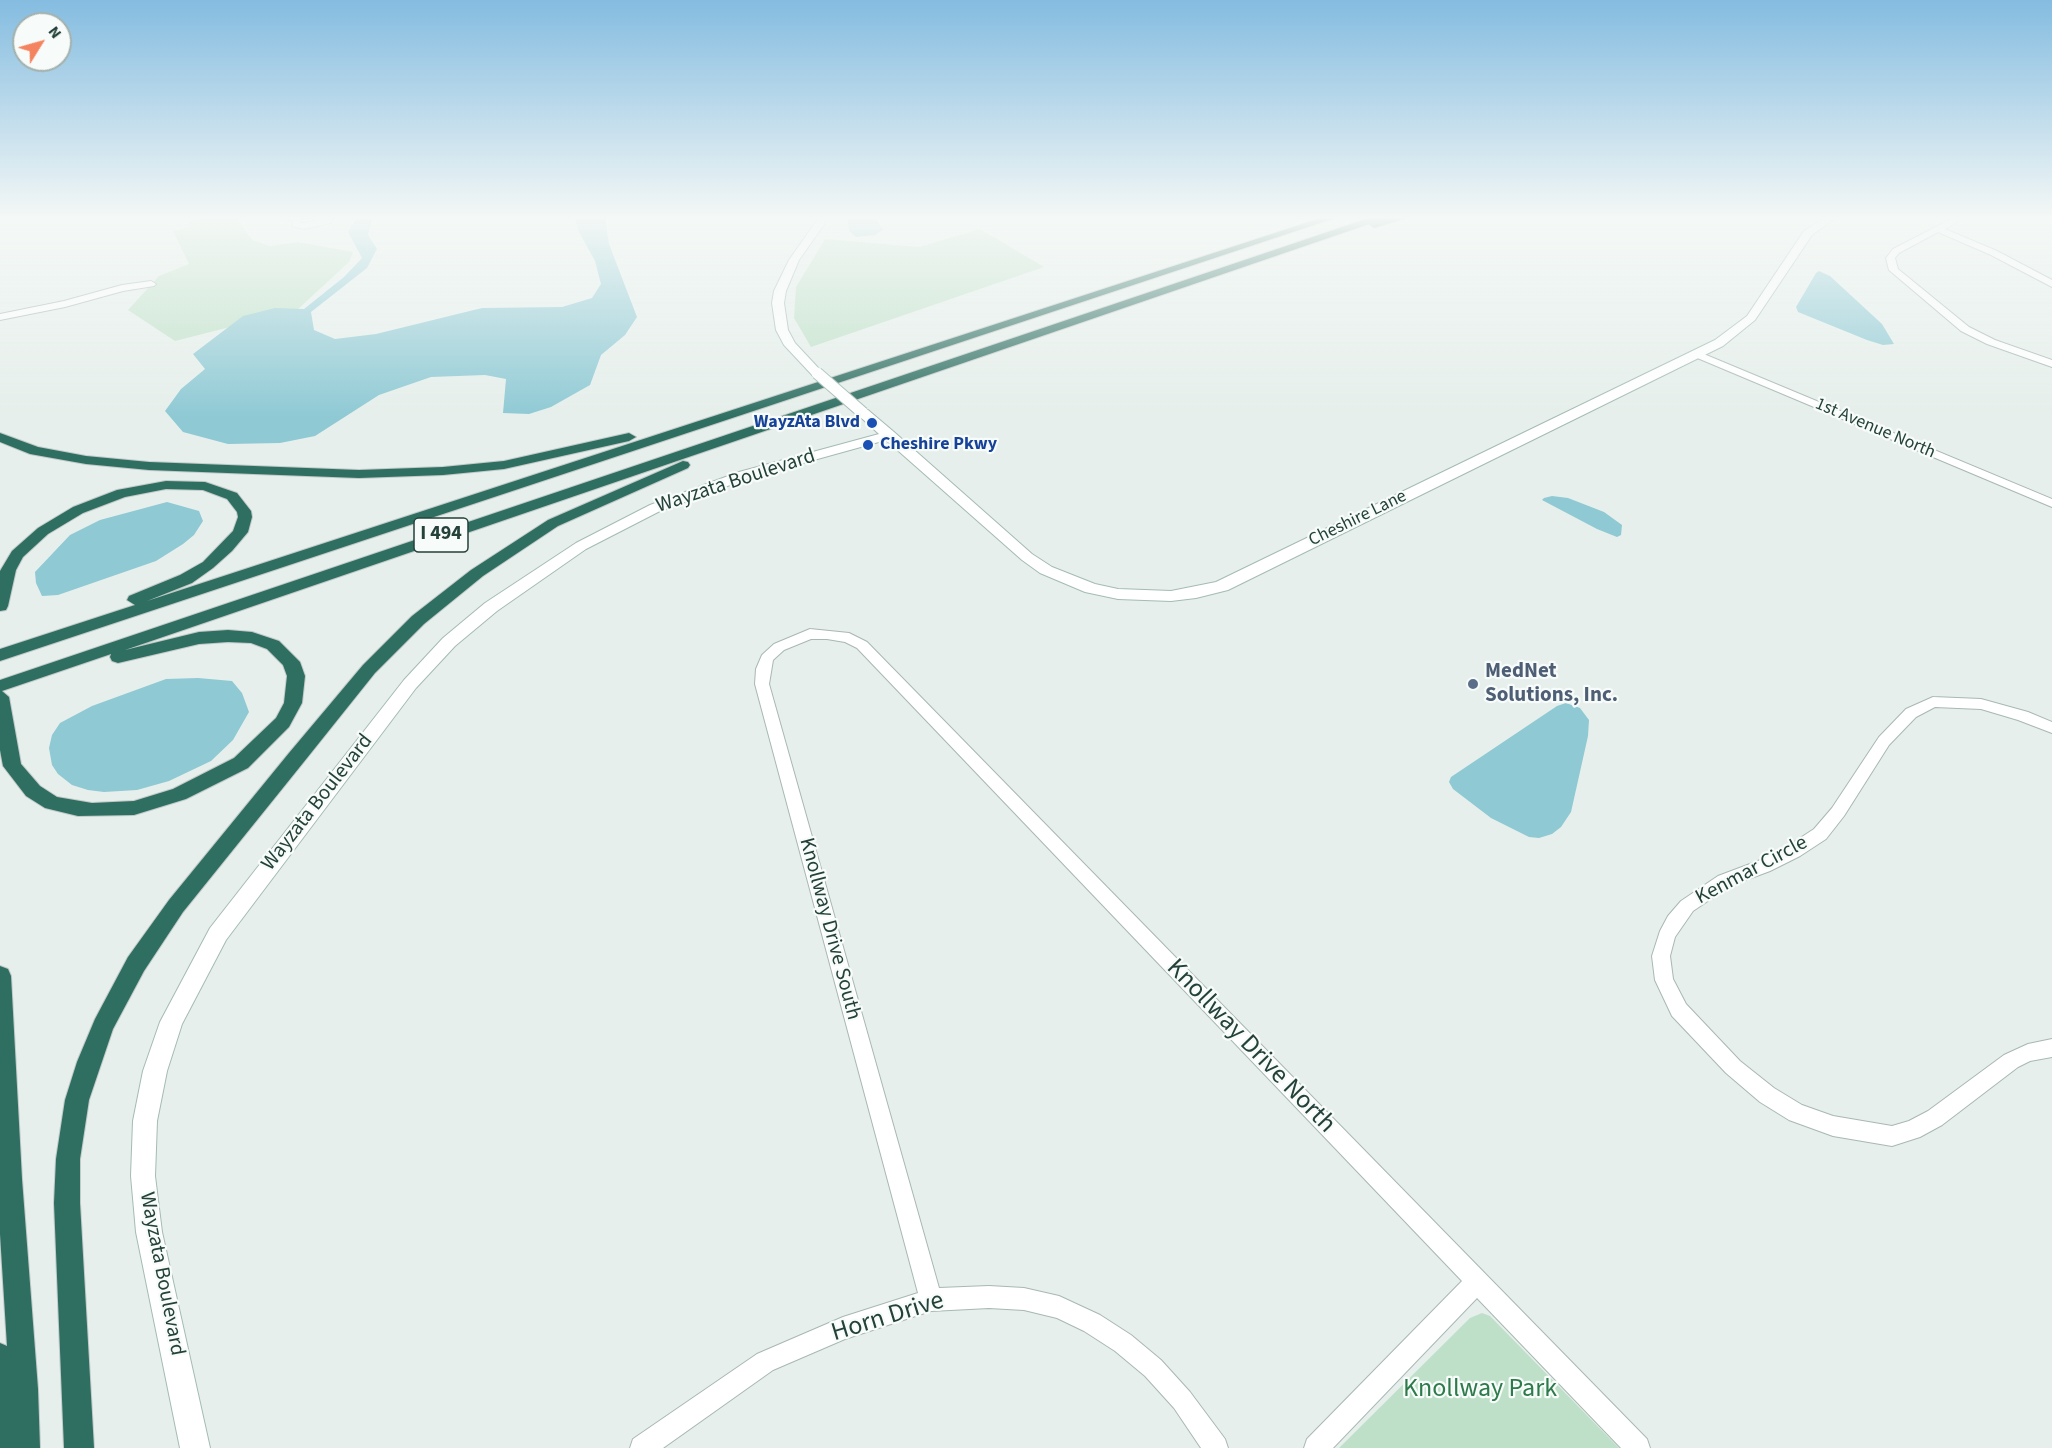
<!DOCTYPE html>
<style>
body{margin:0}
#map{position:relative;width:2052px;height:1448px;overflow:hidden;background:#e6efeb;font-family:"Source Sans 3",sans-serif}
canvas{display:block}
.north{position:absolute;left:12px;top:12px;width:60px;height:60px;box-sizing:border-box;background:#f7fbf9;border:2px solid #a3b1ad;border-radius:50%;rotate:53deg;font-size:16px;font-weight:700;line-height:24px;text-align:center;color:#24423a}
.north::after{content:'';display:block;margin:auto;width:21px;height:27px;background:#f4845f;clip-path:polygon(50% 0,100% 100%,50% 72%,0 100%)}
</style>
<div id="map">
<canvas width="2052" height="1448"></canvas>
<div class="north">N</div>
</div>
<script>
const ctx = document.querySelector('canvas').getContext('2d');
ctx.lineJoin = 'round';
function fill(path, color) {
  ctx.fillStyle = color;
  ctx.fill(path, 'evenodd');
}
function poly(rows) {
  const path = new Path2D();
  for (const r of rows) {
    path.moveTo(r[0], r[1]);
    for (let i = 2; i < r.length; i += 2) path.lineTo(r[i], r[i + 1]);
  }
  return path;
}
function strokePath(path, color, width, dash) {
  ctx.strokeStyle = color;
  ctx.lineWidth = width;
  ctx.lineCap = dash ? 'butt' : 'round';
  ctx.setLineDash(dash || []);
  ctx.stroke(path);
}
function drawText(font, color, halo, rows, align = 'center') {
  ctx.font = font + ' "Source Sans 3",sans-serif';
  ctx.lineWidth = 4.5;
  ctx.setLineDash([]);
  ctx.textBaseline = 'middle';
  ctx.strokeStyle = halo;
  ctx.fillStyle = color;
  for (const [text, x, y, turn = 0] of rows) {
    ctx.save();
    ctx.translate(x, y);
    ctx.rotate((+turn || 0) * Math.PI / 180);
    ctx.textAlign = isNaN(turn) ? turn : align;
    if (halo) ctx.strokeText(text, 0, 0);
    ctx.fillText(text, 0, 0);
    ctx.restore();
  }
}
fill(poly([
 [216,216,235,216,252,240,270,246,298,242,353,252,349,262,297,310,175,341,128,310,159,276,189,264,173,231,191,227,188,222],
 [980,229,1044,267,811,347,794,318,796,287,825,239,919,247],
 [1482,1313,1490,1316,1619,1448,1339,1448,1470,1318]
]), '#bfe0c8');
fill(poly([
 [358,216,373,216,368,235,377,249,367,268,311,312,314,330,335,339,376,334,482,308,562,307,592,298,601,284,595,261,578,230,575,218,569,216,605,216,609,244,637,317,625,335,601,355,590,385,551,407,529,414,503,413,506,379,485,375,431,377,379,395,315,436,280,443,228,444,183,432,165,411,181,389,205,369,193,354,243,316,275,308,304,309,344,277,362,258,348,232],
 [851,216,874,216,883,230,875,235,856,237,849,231,848,219],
 [1819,271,1830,276,1882,324,1894,344,1883,345,1867,340,1798,312,1796,307,1816,273],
 [1552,496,1568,498,1604,512,1622,525,1621,535,1617,537,1597,529,1542,500,1544,498],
 [167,502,199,511,203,521,194,535,183,544,156,561,58,595,42,596,36,583,35,572,70,535,100,520],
 [198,678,232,681,242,693,249,712,233,740,211,761,169,781,137,790,104,792,88,790,72,785,58,774,52,765,49,748,52,735,60,723,92,706,166,679],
 [1566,703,1580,708,1589,720,1588,736,1571,812,1561,827,1552,834,1539,838,1529,837,1491,818,1453,789,1449,782,1451,777,1557,706]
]), '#8ec9d4');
const street = poly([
 [274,216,298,216,302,219,300,223,304,223,324,219,325,216,333,216,331,223,304,229,292,226,293,221,274,216],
 [1957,216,1967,216,1945,229,1997,251,2052,280,2052,287,1991,255,1938,232,1899,253,1895,258,1898,269,1969,327,1995,340,2052,360,2052,367,1987,344,1961,331,1889,270,1886,258,1893,249,1957,216],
 [151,281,156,284,154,286,123,291,65,307,0,320,0,314,64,301,122,285,151,281],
 [1699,352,2052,499,2052,507,1695,357,1694,355,1699,352],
 [810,629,849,633,867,642,1647,1439,1650,1448,1621,1448,1477,1298,1333,1448,1304,1448,1307,1439,1462,1281,857,648,845,642,827,639,811,639,784,650,773,660,769,684,939,1288,989,1286,1024,1288,1059,1296,1100,1315,1131,1335,1161,1360,1190,1392,1225,1439,1228,1448,1201,1448,1174,1408,1145,1376,1115,1351,1084,1331,1057,1318,1024,1310,989,1308,931,1311,845,1339,773,1370,663,1448,630,1448,633,1439,757,1354,843,1317,918,1293,755,684,756,669,762,655,774,644,810,629],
 [1933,697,1981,699,2028,712,2052,722,2052,733,2018,720,1981,709,1935,707,1916,717,1889,745,1844,816,1826,839,1800,856,1770,871,1730,886,1693,911,1675,937,1670,956,1673,979,1686,1004,1740,1061,1774,1088,1802,1105,1833,1116,1892,1126,1909,1121,1928,1111,2004,1055,2028,1044,2052,1039,2052,1057,2030,1061,2018,1067,1942,1125,1920,1137,1892,1146,1833,1136,1789,1120,1760,1102,1726,1073,1672,1016,1655,980,1652,956,1660,931,1668,916,1681,901,1718,876,1758,861,1788,846,1814,829,1832,808,1879,737,1906,709,1933,697]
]);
const secondary = poly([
 [820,216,830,216,799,260,786,291,784,303,788,330,795,343,823,373,817,377,813,376,784,345,776,330,772,303,774,291,789,260,820,216],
 [1827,216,1838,216,1812,235,1755,320,1723,346,1228,590,1196,598,1171,601,1118,599,1085,592,1040,573,1022,560,886,440,749,478,660,511,586,549,497,611,455,646,416,688,226,940,182,1024,167,1071,157,1121,155,1176,162,1232,210,1448,180,1448,136,1232,131,1176,133,1121,143,1071,160,1022,210,928,404,680,443,638,485,603,576,543,650,505,739,472,879,434,856,413,863,409,868,410,894,432,1032,554,1052,567,1095,584,1118,589,1171,591,1216,582,1715,340,1747,316,1804,231,1827,216]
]);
const highway = poly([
 [1327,216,1341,216,0,661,0,649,135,605,127,600,129,596,180,575,203,562,233,531,238,517,237,512,227,499,203,490,166,489,125,497,83,513,48,534,23,557,16,570,8,606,6,610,0,611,0,571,12,551,38,528,73,507,117,490,166,481,205,482,237,493,251,511,252,517,248,532,232,551,213,568,192,583,147,601,1327,216],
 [1375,216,1389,216,1386,219,1397,216,1413,216,1374,228,1369,224,125,650,199,632,228,630,252,632,279,641,300,662,305,676,302,703,289,727,248,768,186,799,134,815,78,816,45,808,26,796,3,766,0,750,0,680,1375,216],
 [228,642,251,643,267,649,283,665,287,676,284,703,276,718,234,758,173,789,134,801,92,803,57,797,40,786,21,764,9,697,2,691,111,654,110,657,112,661,118,663,199,644,228,642],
 [0,433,38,447,86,456,149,462,359,470,443,467,504,461,629,433,636,437,629,441,504,469,443,475,359,478,149,470,86,464,30,454,0,442,0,433],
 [683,461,688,462,690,465,688,468,558,526,483,576,424,624,375,673,303,763,183,912,144,971,113,1029,89,1100,80,1159,80,1203,94,1448,64,1448,54,1203,56,1159,65,1100,77,1062,95,1019,128,957,169,900,289,753,363,665,412,616,471,570,548,520,683,461],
 [0,966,8,969,11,976,22,1179,38,1389,40,1448,0,1448,0,1343,7,1346,0,1234,0,966]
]);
strokePath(street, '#a8b8b2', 2);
strokePath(secondary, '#a4bbb3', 2);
strokePath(highway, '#c2cac8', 2);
fill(street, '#fff');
fill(secondary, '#fff');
fill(highway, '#2f6f62');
const secondaryBridge = poly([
 [817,373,863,413]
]);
strokePath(secondaryBridge, '#a4bbb3', 13, []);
strokePath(secondaryBridge, '#fff', 11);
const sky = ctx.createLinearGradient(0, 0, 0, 418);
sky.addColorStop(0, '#84bce0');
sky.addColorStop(0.52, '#f4f8f6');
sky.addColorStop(1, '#f4f8f600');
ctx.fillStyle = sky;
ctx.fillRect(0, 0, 2052, 418);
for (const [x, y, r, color] of [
 [872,423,6,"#1a4fb4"],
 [868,445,6,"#1a4fb4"],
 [1473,684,6,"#5c6f8a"]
]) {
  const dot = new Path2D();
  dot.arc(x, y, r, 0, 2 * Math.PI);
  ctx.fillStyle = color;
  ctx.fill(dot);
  strokePath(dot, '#f7fbf9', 2);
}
drawText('bold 18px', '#164399', '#f7fbf9', [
 ["WayzAta Blvd",860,423],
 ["Cheshire Pkwy",880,445,"left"]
], 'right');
drawText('18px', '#24423a', '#f7fbf9', [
 ["1st Avenue North",1875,429,23],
 ["Cheshire Lane",1358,519,-26]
]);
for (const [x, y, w] of [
 [441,535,54]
]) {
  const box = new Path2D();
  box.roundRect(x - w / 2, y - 17, w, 34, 4.5);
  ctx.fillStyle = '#f7fbf9';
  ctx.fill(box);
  strokePath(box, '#24423a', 1.5);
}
drawText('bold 20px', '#24423a', null, [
 ["I 494",441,535]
]);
drawText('21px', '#24423a', '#f7fbf9', [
 ["Wayzata Boulevard",736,482,-18],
 ["Wayzata Boulevard",318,803,-52],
 ["Kenmar Circle",1752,871,-28],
 ["Knollway Drive South",829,929,75],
 ["Wayzata Boulevard",161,1274,79]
]);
drawText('bold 21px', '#4e5e75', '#f7fbf9', [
 ["MedNet",1485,672],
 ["Solutions, Inc.",1485,696]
], 'left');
drawText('26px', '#24423a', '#f7fbf9', [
 ["Knollway Drive North",1250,1047,46],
 ["Horn Drive",888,1318,-17]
]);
drawText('26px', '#2d7a4b', '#f7fbf9', [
 ["Knollway Park",1480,1390]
]);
</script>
